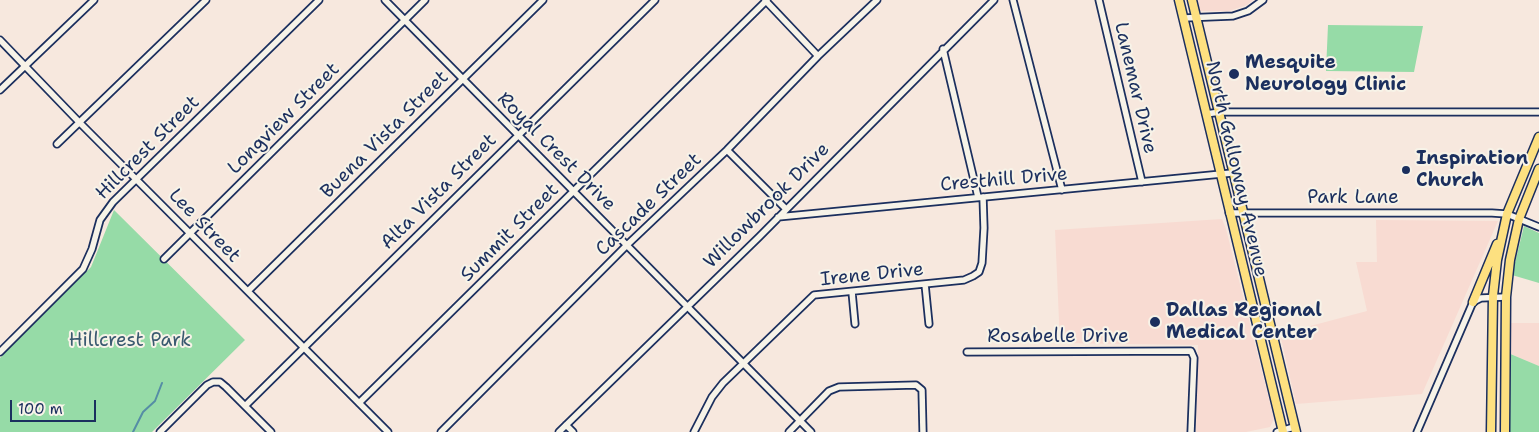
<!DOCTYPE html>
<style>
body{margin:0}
#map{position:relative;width:1539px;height:432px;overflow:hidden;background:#f7e8de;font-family:"Shantell Sans",sans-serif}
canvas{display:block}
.scale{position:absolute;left:10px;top:400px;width:86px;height:22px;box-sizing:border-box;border:2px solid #1b2f5e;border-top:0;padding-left:6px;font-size:15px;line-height:18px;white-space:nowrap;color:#1b2f5e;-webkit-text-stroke:4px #f7f3e8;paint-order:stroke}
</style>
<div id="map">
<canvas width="1539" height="432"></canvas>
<div class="scale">100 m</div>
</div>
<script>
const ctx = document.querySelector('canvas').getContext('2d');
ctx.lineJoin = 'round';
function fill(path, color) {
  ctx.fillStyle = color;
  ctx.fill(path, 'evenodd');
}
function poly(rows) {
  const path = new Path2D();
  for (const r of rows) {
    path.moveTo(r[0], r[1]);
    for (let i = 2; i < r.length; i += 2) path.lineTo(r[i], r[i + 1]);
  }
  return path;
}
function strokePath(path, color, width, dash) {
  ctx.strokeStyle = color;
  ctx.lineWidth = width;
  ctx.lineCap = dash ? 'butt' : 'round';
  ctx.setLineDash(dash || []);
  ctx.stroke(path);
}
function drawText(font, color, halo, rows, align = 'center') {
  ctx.font = font + ' "Shantell Sans",sans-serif';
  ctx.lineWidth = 4;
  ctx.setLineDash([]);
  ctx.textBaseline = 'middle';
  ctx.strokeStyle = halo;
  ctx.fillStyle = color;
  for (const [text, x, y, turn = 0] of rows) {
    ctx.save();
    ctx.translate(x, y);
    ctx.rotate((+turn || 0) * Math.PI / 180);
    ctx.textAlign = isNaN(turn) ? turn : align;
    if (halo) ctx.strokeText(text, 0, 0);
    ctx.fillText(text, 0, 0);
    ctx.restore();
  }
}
fill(poly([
 [1198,0,1253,0,1247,5,1229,11,1200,11],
 [1222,219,1226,229,1274,419,1270,427,1246,432,1196,432,1198,345,1060,343,1055,230],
 [1376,220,1498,221,1422,394,1296,404,1280,334,1367,311,1356,262,1377,262],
 [1508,323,1539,323,1539,366,1508,353]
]), '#f8dbd2');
fill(poly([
 [1328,25,1423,26,1414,72,1326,71],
 [114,210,245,340,152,432,0,432,0,358,91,267],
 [1524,226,1539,233,1539,283,1512,275],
 [1508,353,1539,366,1539,432,1508,432]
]), '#96dba7');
strokePath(poly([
 [133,432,143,412,155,401,162,383]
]), '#558da5', 2);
const minor = poly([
 [385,0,811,432],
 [765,0,818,56],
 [1013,0,1062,190],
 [1099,0,1142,182],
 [1184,18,1233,16,1248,11,1263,0],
 [0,40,79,122,388,432],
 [943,49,978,197],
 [0,90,94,0],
 [1206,114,1220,112,1539,112],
 [57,144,206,0],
 [727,150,786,209],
 [1229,213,1492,213,1507,214,1539,227],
 [778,217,1232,173],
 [164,259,425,0],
 [925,284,929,324],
 [248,291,543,0],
 [852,292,855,324],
 [0,352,83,269,92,249,100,220,113,202,319,0],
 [967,352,1191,351,1194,358,1191,432],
 [359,403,767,0],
 [245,406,655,0],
 [566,425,573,432],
 [160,432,207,385,213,382,220,382,226,387,271,432],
 [441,432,627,245,727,150,818,56,877,0],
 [559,432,759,237,994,0],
 [694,432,712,397,723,383,814,295,964,280,973,276,979,272,982,263,984,228,983,197],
 [789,432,829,391,839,387,916,385,922,390,923,432],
 [1277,432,1294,427],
 [1417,432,1473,302,1481,298,1506,297]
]);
const major = poly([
 [1179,0,1283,432],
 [1192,0,1296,432],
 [1473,302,1497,244],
 [1491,432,1493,296,1497,260,1507,214,1539,137],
 [1505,432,1506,297,1510,260,1519,219,1539,169]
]);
strokePath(minor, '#1b2f5e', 9);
strokePath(major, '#1b2f5e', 11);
strokePath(minor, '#f7f3e8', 5.5);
strokePath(major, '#fde080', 8);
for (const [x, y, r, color] of [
 [1234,74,6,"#1b2f5e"],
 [1406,170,5,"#1b2f5e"],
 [1155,322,6,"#1b2f5e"]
]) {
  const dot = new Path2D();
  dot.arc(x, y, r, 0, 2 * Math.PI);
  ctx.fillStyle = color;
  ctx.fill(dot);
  strokePath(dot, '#f7f3e8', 2);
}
drawText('bold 19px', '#1b2f5e', '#f7f3e8', [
 ["Mesquite",1245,63],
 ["Neurology Clinic",1245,85],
 ["Inspiration",1416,159],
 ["Church",1416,181],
 ["Dallas Regional",1166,311],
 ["Medical Center",1166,333]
], 'left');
drawText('19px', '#1b2f5e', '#f7f3e8', [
 ["Lanemar Drive",1135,88,77],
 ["Longview Street",284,119,-45],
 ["Buena Vista Street",385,135,-45],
 ["Hillcrest Street",148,148,-45],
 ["Royal Crest Drive",556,152,45],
 ["North Galloway Avenue",1236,169,77],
 ["Cresthill Drive",1004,180,-5],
 ["Alta Vista Street",439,192,-45],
 ["Park Lane",1353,198],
 ["Cascade Street",649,205,-44],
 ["Willowbrook Drive",767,206,-45],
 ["Lee Street",204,226,46],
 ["Summit Street",510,233,-45],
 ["Irene Drive",872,275,-6],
 ["Rosabelle Drive",1058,337]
]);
drawText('19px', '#3a5a70', '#f7f3e8', [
 ["Hillcrest Park",130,341]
]);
</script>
